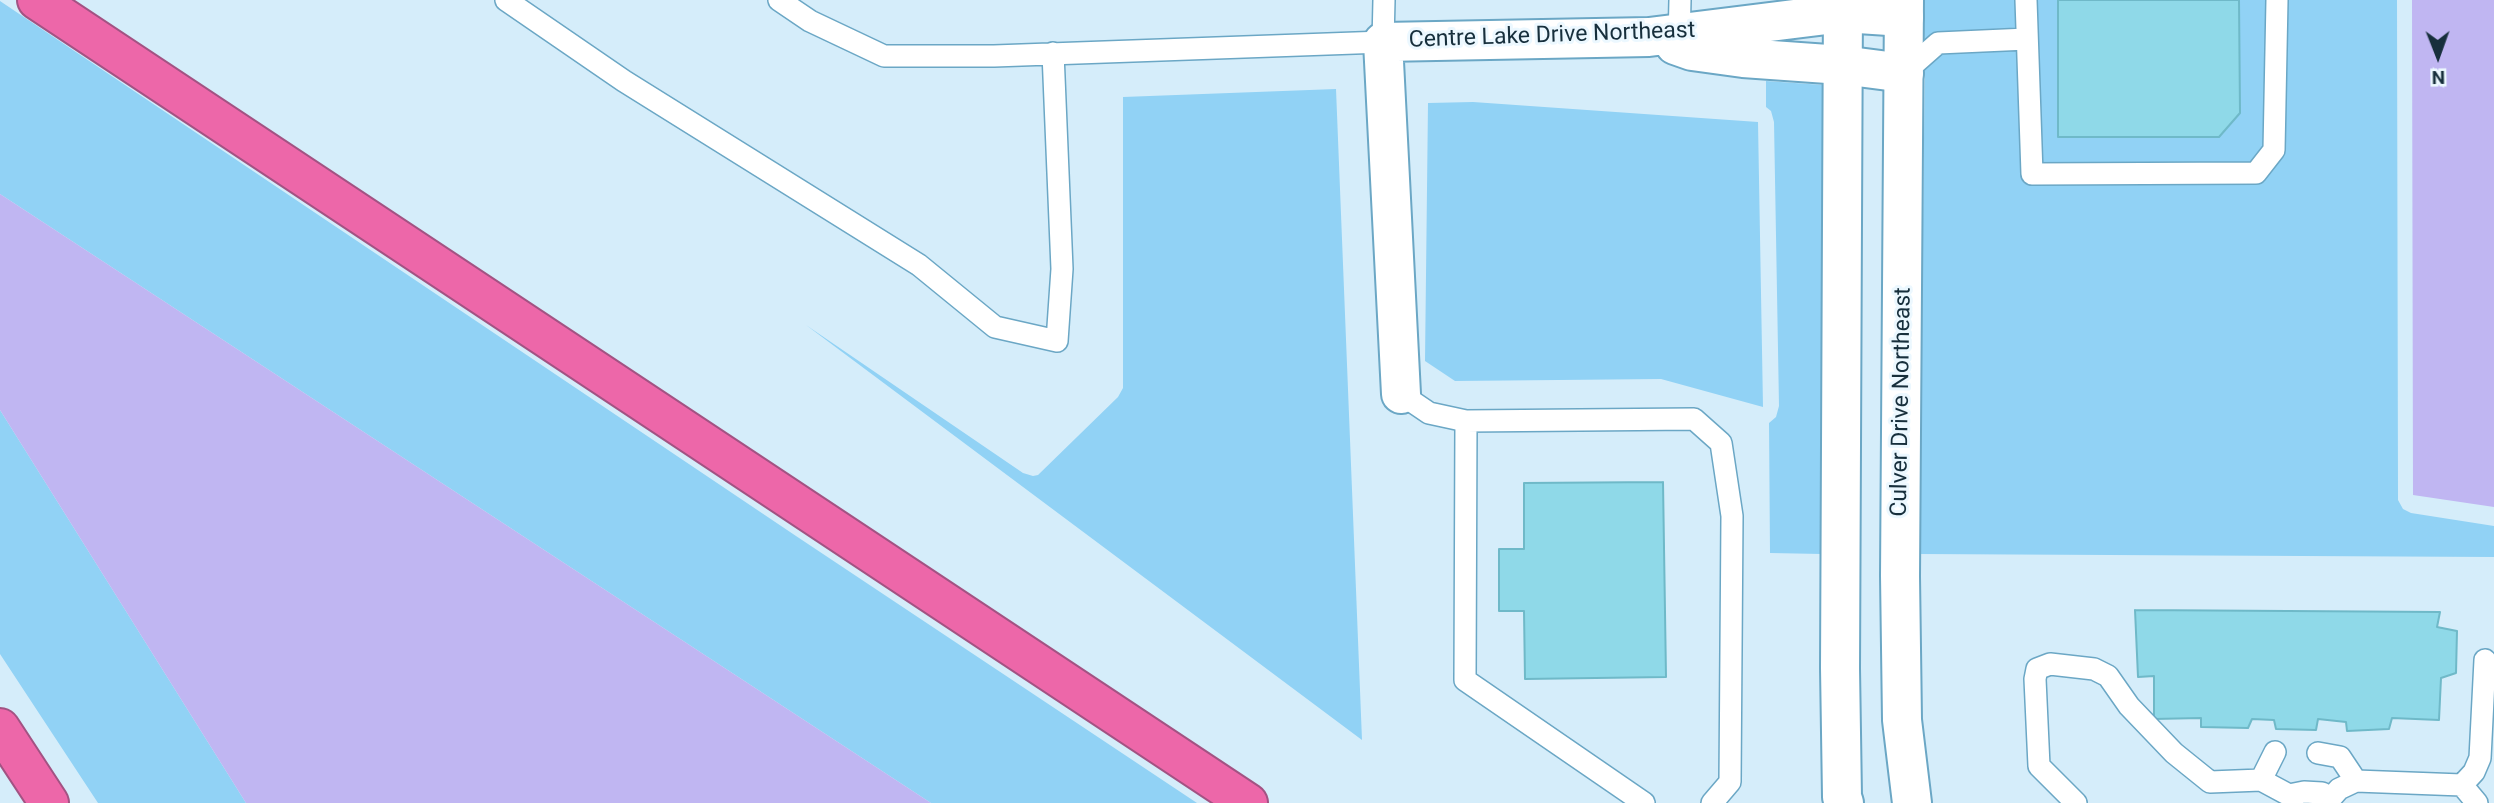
<!DOCTYPE html>
<style>
body{margin:0}
#map{position:relative;width:2494px;height:803px;overflow:hidden;background:#d5edfa;font-family:Roboto,sans-serif}
canvas{display:block}
.north{position:absolute;left:2403px;top:21px;width:70px;height:70px;-webkit-text-stroke:5px #ecf8ff;paint-order:stroke;rotate:179deg;font-size:19px;font-weight:700;line-height:28px;text-align:center;color:#172f3c}
.north::after{content:'';display:block;margin:auto;width:24px;height:32px;background:#172f3c;clip-path:polygon(50% 0,100% 100%,50% 72%,0 100%)}
</style>
<div id="map">
<canvas width="2494" height="803"></canvas>
<div class="north">N</div>
</div>
<script>
const ctx = document.querySelector('canvas').getContext('2d');
ctx.lineJoin = 'round';
function fill(path, color) {
  ctx.fillStyle = color;
  ctx.fill(path, 'evenodd');
}
function poly(rows) {
  const path = new Path2D();
  for (const r of rows) {
    path.moveTo(r[0], r[1]);
    for (let i = 2; i < r.length; i += 2) path.lineTo(r[i], r[i + 1]);
  }
  return path;
}
function strokePath(path, color, width, dash) {
  ctx.strokeStyle = color;
  ctx.lineWidth = width;
  ctx.lineCap = dash ? 'butt' : 'round';
  ctx.setLineDash(dash || []);
  ctx.stroke(path);
}
function drawText(font, color, halo, rows, align = 'center') {
  ctx.font = font + ' Roboto,sans-serif';
  ctx.lineWidth = 6;
  ctx.setLineDash([]);
  ctx.textBaseline = 'middle';
  ctx.strokeStyle = halo;
  ctx.fillStyle = color;
  for (const [text, x, y, turn = 0] of rows) {
    ctx.save();
    ctx.translate(x, y);
    ctx.rotate((+turn || 0) * Math.PI / 180);
    ctx.textAlign = isNaN(turn) ? turn : align;
    if (halo) ctx.strokeText(text, 0, 0);
    ctx.fillText(text, 0, 0);
    ctx.restore();
  }
}
fill(poly([
 [1923,0,2397,0,2398,500,2403,509,2411,513,2494,526,2494,557,1919,554,1925,55],
 [0,1,796,536,1197,803,931,803,0,194],
 [1766,81,1823,85,1822,554,1770,553,1769,423,1776,417,1779,406,1774,122,1771,111,1766,107],
 [1336,89,1362,740,806,325,1023,473,1033,476,1038,475,1118,397,1123,388,1123,97],
 [1473,102,1758,122,1763,407,1661,379,1455,381,1425,361,1428,103],
 [0,410,246,803,98,803,0,654]
]), '#91d2f5');
fill(poly([
 [2412,0,2494,0,2494,507,2413,495],
 [0,194,931,803,246,803,0,410]
]), '#c0b6f2');
const building = poly([
 [2058,0,2239,0,2240,113,2219,137,2058,137,2058,0],
 [1663,482,1666,677,1525,679,1524,611,1499,611,1499,549,1524,549,1524,483,1663,482],
 [2135,610,2440,612,2437,627,2457,631,2456,673,2441,678,2439,720,2392,718,2389,729,2347,731,2346,722,2318,719,2316,730,2276,729,2274,720,2252,719,2248,728,2201,727,2201,718,2154,719,2154,676,2138,677,2135,610]
]);
fill(building, '#8fd9e8');
strokePath(building, '#6fb9c8', 2);
const service = poly([
 [506,0,624,81,919,265,995,327,1057,341,1062,269,1053,53],
 [779,0,810,21,884,56,994,56,1383,42,1384,0],
 [2026,0,2032,174,2256,173,2274,150,2277,0],
 [1679,41,1680,0],
 [1904,73,1938,43,2027,39],
 [1401,394,1429,413,1466,421,1694,419,1721,443,1732,516,1730,782,1712,803],
 [1466,421,1465,680,1644,803],
 [2318,753,2340,757,2356,781],
 [2261,780,2275,752],
 [2462,785,2474,772,2480,758,2485,660],
 [2076,803,2039,766,2035,679,2037,669,2050,664,2094,669,2108,676,2129,706,2174,753,2210,782,2261,780,2289,795,2304,792,2322,793,2331,798],
 [2330,803,2331,798,2339,789,2356,781,2462,785,2477,803]
]);
const minor = poly([
 [1675,45,1692,51,1743,58,1842,65,1904,73],
 [1401,394,1383,42,1649,37,1843,13,1904,17]
]);
const tertiary = poly([
 [1843,0,1840,668,1842,797,1844,803],
 [1904,0,1900,576,1902,720,1912,803]
]);
const motorway = poly([
 [37,0,1248,803],
 [0,728,49,803]
]);
strokePath(service, '#6ba7c5', 24);
strokePath(minor, '#6ba7c5', 42);
strokePath(tertiary, '#6ba7c5', 42);
strokePath(motorway, '#a25383', 42);
strokePath(service, '#fff', 21);
strokePath(minor, '#fff', 38);
strokePath(tertiary, '#fff', 38);
strokePath(motorway, '#ed67a9', 38);
drawText('23px', '#172f3c', '#ecf8ff', [
 ["Centre Lake Drive Northeast",1552,36,-2],
 ["Culver Drive Northeast",1902,402,-89]
]);
</script>
